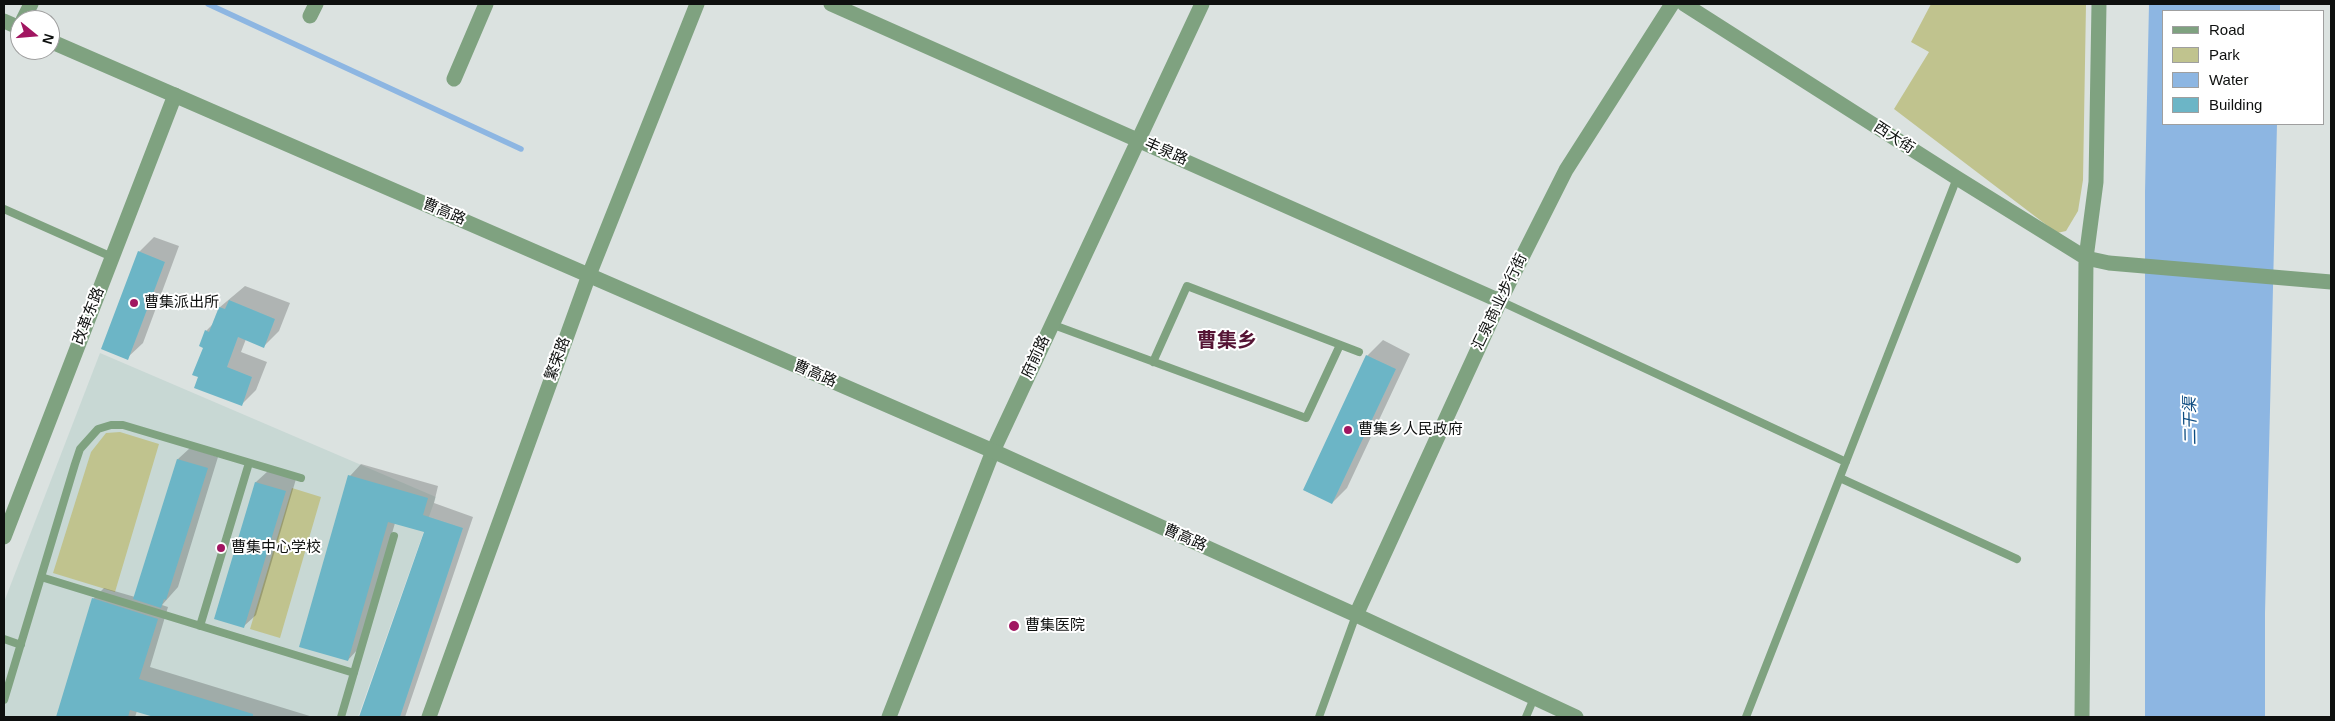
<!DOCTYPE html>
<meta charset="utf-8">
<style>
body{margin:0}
#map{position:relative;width:2335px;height:721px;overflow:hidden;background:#dbe2e0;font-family:Arial,sans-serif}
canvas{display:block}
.frame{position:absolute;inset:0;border:5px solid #0e100f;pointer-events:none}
.legend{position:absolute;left:2162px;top:10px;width:162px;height:115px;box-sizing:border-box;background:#fff;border:1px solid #9f9f9f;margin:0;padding:6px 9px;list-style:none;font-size:15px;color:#0e100f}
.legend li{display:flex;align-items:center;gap:10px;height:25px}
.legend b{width:25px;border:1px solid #9f9f9f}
.north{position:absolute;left:10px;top:10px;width:50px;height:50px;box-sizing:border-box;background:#fff;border:1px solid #9f9f9f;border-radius:50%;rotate:107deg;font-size:14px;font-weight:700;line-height:20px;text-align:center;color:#0e100f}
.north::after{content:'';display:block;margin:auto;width:18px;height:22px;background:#a11661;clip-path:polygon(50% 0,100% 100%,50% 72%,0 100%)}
</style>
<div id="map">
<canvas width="2335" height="721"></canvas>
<div class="frame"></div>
<ul class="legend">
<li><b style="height:6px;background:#7fa280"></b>Road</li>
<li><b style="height:14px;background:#c0c38e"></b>Park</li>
<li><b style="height:14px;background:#8db6e2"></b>Water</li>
<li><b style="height:14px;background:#6cb5c6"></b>Building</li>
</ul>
<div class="north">N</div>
</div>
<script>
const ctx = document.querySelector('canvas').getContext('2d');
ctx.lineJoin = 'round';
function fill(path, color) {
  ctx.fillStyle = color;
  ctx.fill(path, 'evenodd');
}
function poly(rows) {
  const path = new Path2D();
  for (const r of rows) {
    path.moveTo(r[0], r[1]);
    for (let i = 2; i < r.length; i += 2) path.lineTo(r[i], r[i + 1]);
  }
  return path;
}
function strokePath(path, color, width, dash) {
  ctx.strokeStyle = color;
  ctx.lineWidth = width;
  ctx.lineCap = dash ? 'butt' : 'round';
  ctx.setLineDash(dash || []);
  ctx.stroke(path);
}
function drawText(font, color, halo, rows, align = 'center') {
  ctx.font = font + ' Arial,"Noto Sans SC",sans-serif';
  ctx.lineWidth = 4;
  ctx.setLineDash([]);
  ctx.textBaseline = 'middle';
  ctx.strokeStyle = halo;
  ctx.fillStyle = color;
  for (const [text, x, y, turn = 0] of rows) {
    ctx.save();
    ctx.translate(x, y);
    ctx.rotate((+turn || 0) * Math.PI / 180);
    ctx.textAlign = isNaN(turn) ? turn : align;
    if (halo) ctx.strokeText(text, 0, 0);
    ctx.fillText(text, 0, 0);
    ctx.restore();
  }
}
fill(poly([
 [100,353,436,497,358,717,4,717,4,602]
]), '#c8d8d4');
fill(poly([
 [1931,4,2086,4,2083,180,2078,211,2066,231,2057,233,1894,109,1929,52,1911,42],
 [120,432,159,444,115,592,53,573,91,452,106,433],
 [292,488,321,497,280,638,250,629]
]), '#c0c38e');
fill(poly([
 [2149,4,2280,4,2280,11,2164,11,2164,124,2277,124,2265,613,2265,717,2145,717,2145,192]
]), '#8db6e2');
fill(poly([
 [154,237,179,246,143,343,127,358,139,252],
 [245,286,290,303,279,331,264,346,246,339,241,352,267,362,256,390,241,405,199,376,206,331,214,323,220,307],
 [1383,340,1410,354,1347,488,1332,503,1304,490,1367,356],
 [190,448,218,457,178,587,162,605,168,607,150,667,313,717,158,717,137,711,135,717,57,717,93,599,104,588,135,597,178,459],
 [361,464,438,486,434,503,473,517,405,717,370,717,362,714,426,531,395,523,359,648,348,660,350,476],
 [268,471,296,479,256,615,244,626,216,618,256,482]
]), '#0003');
strokePath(poly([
 [208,4,521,149]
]), '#8db6e2', 5.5);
fill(poly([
 [138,251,165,262,128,360,101,349],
 [229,300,275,319,264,348,238,337,227,367,252,377,242,406,194,388,198,377,192,375,203,348,199,346,205,330,209,332,219,307,225,309],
 [1366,355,1396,369,1332,504,1303,490],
 [177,459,208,468,166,600,164,599,161,608,133,599],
 [348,475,428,498,423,515,463,528,400,717,359,717,424,532,388,522,348,661,299,647],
 [255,482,286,491,244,628,214,619],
 [92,598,158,619,139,679,253,714,253,717,154,717,130,710,128,717,56,717]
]), '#6cb5c6');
strokePath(poly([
 [4,209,112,257],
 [1500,301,1846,462],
 [1051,324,1306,418,1340,345],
 [1153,362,1187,286,1359,352],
 [1840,478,2017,559],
 [41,577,354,673],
 [200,626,249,463],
 [4,639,21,645],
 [4,700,75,464,80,449,98,429,111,425,123,425,301,478],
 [341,717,394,536],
 [1319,717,1356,615],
 [1526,717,1534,698],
 [1746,717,1957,178]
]), '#7fa280', 8);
strokePath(poly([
 [831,4,1500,301],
 [1684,4,1957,178,2086,258,2109,263,2331,282],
 [310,16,316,4],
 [23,20,31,4],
 [454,79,486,4],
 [4,537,175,95],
 [1356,615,1500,301,1566,170,1672,4],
 [889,717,993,451,1202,4],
 [2082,717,2086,258,2096,182,2099,4]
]), '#7fa280', 15);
strokePath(poly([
 [4,21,20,28],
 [50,41,993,451,1356,615,1576,717],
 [429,717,589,275,697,4]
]), '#7fa280', 15);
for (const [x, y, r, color] of [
 [134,303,5,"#a11661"],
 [1348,430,5,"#a11661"],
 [221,548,5,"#a11661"],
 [1014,626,6,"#a11661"]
]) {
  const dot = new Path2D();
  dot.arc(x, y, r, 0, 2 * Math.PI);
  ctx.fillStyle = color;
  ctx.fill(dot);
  strokePath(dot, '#fff', 2);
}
drawText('15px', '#0e100f', '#fff', [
 ["西大街",1894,138,33],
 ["丰泉路",1166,152,24],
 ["曹高路",444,212,23],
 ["汇泉商业步行街",1500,302,-64],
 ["改革东路",89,316,-69],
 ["府前路",1036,357,-65],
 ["繁荣路",558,359,-70],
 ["曹高路",815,374,24],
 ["曹高路",1185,538,24]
]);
drawText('15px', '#0e100f', '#fff', [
 ["曹集派出所",144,303],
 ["曹集乡人民政府",1358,430],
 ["曹集中心学校",231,548],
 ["曹集医院",1025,626]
], 'left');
drawText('italic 16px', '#0d4c81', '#fff', [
 ["二干渠",2191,421,-91]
]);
drawText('bold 20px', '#551434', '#fff', [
 ["曹集乡",1227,341]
]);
</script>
